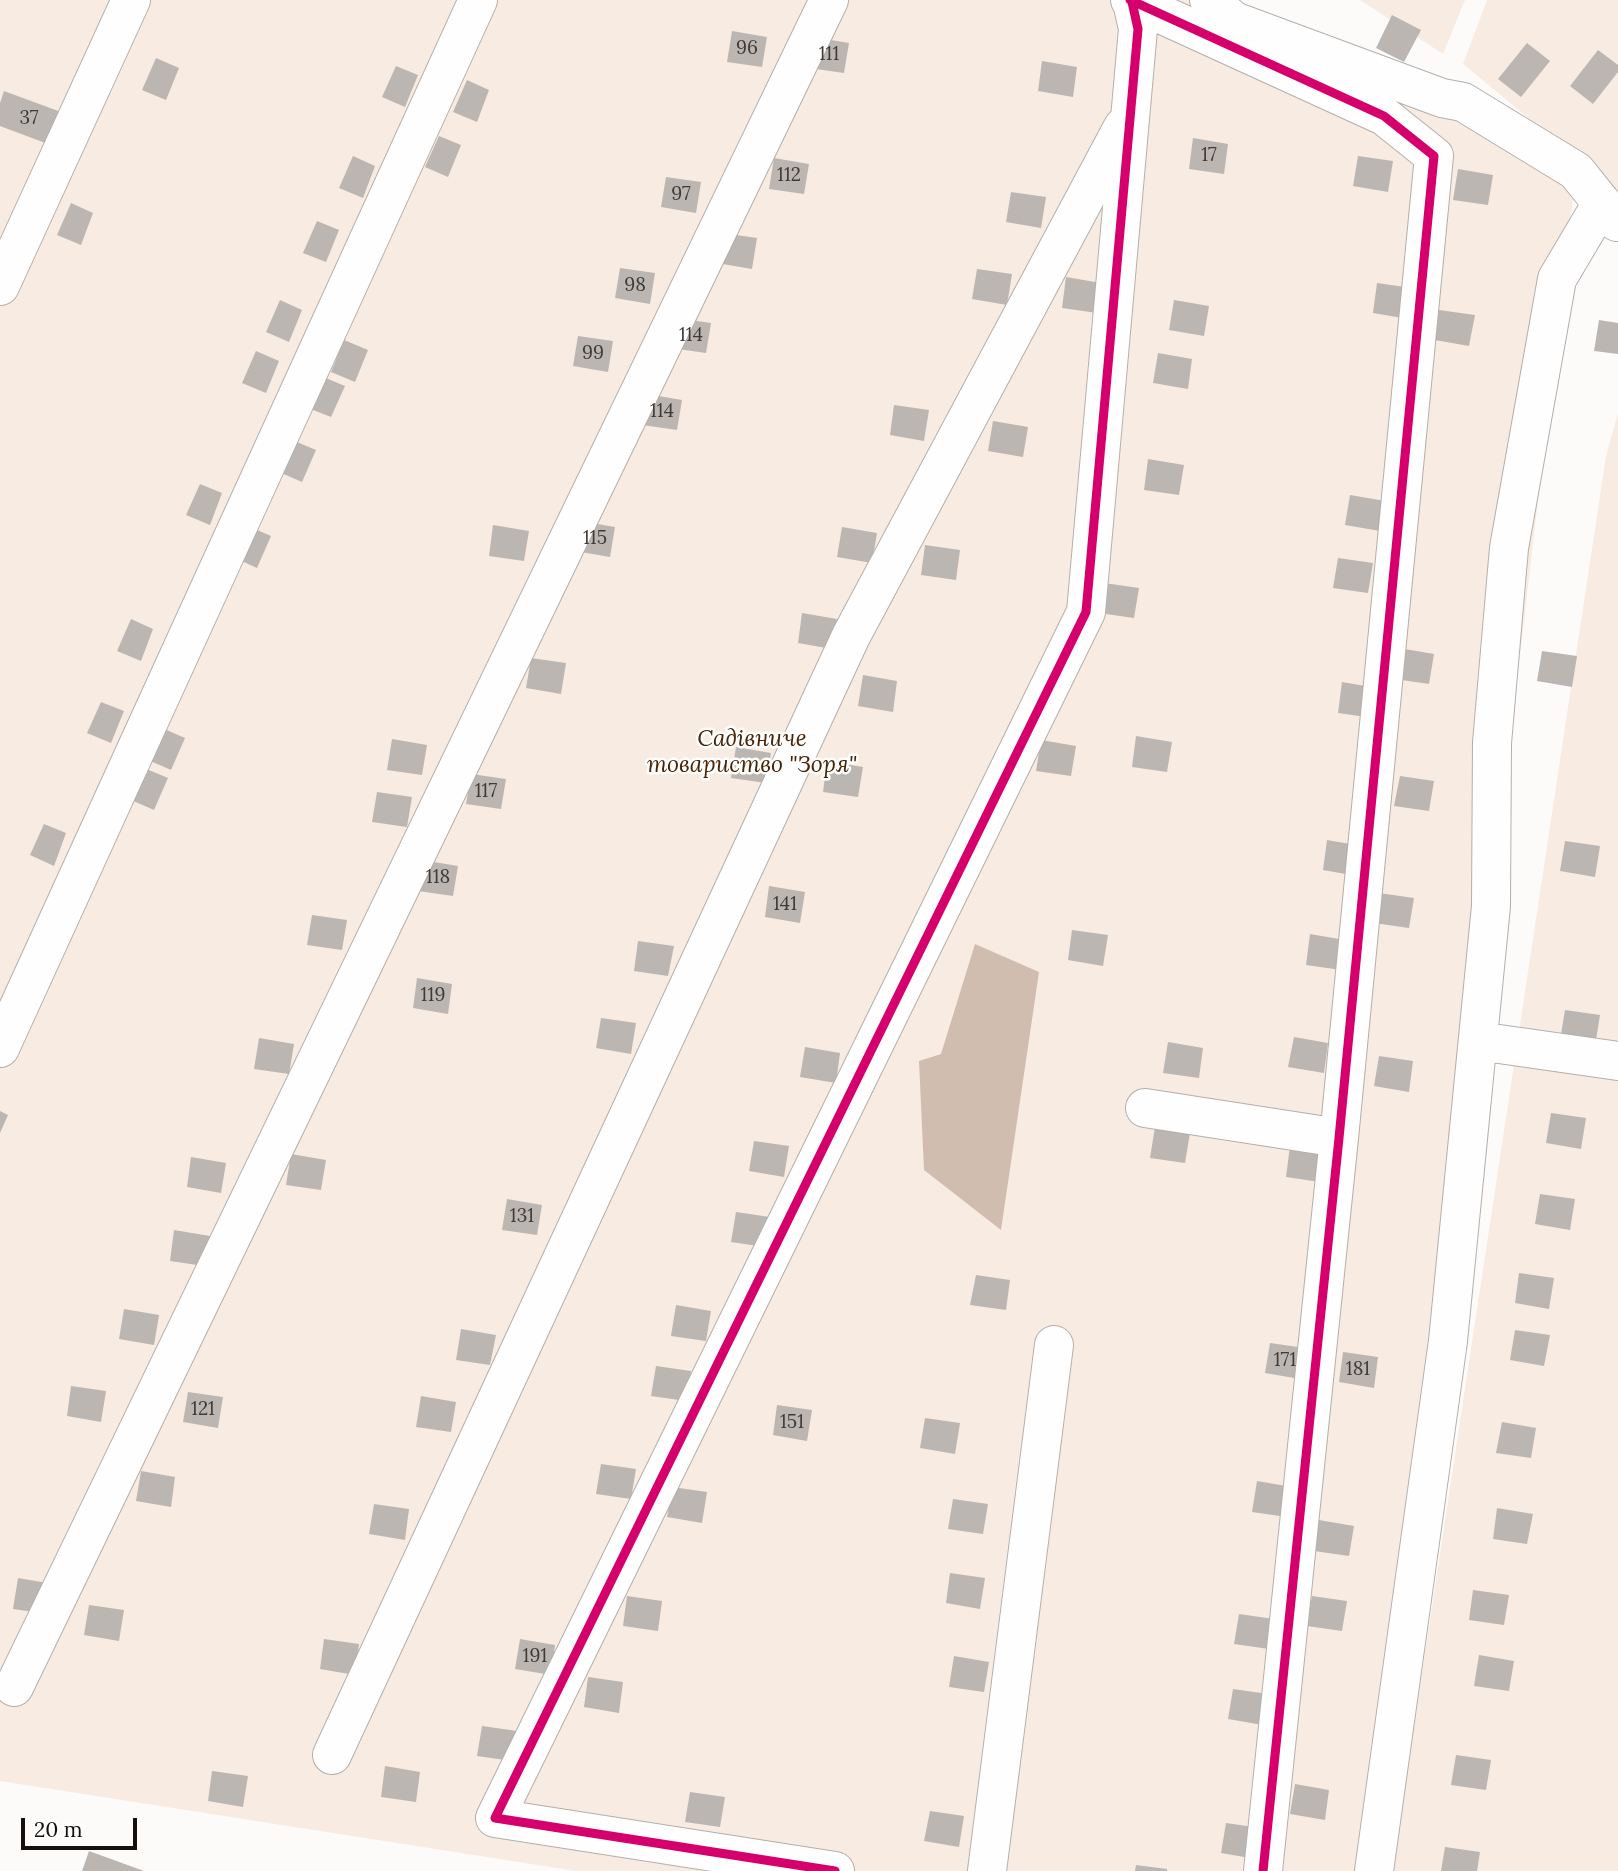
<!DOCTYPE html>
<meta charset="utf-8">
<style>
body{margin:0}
#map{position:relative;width:1618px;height:1871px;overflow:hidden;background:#fdfbf9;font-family:Lora,serif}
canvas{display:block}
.scale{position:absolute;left:21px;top:1818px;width:116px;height:32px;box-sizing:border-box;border:4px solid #16100d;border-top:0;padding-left:9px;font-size:21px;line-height:24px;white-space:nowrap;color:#16100d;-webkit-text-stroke:5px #fff;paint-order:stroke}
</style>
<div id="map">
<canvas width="1618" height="1871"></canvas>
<div class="scale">20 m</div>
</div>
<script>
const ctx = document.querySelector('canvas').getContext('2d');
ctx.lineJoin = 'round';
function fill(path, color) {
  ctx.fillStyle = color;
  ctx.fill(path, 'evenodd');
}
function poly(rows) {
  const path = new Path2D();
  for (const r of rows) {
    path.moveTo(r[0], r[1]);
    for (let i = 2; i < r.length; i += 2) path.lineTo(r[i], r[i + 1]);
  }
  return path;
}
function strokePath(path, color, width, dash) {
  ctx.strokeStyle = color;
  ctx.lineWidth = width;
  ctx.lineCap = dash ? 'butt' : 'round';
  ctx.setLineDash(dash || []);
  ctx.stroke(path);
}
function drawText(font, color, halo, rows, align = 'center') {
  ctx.font = font + ' Lora,serif';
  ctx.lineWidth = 5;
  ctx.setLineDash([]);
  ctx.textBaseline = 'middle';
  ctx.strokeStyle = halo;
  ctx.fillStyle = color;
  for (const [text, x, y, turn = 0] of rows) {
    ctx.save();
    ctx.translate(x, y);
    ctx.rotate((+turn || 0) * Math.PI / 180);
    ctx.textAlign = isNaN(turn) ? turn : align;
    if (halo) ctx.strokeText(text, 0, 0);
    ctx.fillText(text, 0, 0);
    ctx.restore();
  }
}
fill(poly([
 [0,0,1209,0,1576,171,1488,933,1372,1871,576,1871,0,1781],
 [1360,0,1465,0,1443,54],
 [1487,0,1618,0,1618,192,1463,64],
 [1618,413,1618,1871,1392,1871,1606,456]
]), '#f8ebe2');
fill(poly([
 [975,944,1039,972,1001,1230,924,1170,919,1061,941,1054]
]), '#d0bdb0');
fill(poly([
 [1392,15,1421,30,1404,62,1376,48],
 [732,31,767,37,762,67,727,62],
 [813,37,849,43,844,73,809,68],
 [1527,43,1550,61,1521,97,1498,79],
 [1598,50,1618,65,1618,72,1593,104,1570,86],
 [156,58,179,68,166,100,142,90],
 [1042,61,1077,67,1073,97,1038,91],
 [396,66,418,75,405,107,382,97],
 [467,80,489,90,477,122,453,112],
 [4,91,61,112,48,144,0,126,0,103],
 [439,136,461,145,448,177,425,167],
 [1193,138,1228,144,1224,174,1189,169],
 [353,156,375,166,363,198,339,188],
 [1358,156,1393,161,1388,192,1353,186],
 [774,158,809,164,804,194,769,189],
 [1458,169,1493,175,1488,205,1453,200],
 [666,177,701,182,696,213,661,207],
 [1011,192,1046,197,1041,228,1006,222],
 [71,203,93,213,81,245,57,235],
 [317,221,339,230,326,262,303,253],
 [722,233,757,238,752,269,717,263],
 [620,268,655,273,650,304,615,298],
 [977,269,1012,274,1007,305,972,299],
 [1066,277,1101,283,1097,313,1062,308],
 [1377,283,1412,288,1408,319,1373,313],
 [280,300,302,310,289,342,266,332],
 [1174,300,1209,306,1204,336,1169,330],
 [1439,310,1475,315,1469,346,1435,340],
 [676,318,711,323,706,353,671,348],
 [1599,320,1618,323,1618,354,1594,351],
 [578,336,613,341,608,372,573,366],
 [344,340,368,350,355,382,331,372],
 [256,351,279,361,266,393,242,383],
 [1158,353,1192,359,1188,389,1153,383],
 [321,376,345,386,331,417,308,408],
 [647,394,682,400,677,430,642,425],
 [894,405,929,410,924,441,890,435],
 [993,421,1028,427,1023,457,988,451],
 [292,440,316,450,302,482,279,472],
 [1148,459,1184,465,1179,495,1144,490],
 [200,484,222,493,210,525,186,515],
 [1350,495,1385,501,1380,531,1345,525],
 [580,521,615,527,610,557,575,551],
 [493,525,529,531,524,561,489,556],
 [248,526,271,536,257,568,235,558],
 [842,527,877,533,872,563,837,557],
 [925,545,960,550,956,580,921,575],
 [1338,558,1373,563,1368,593,1333,588],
 [1104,583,1139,588,1134,618,1099,613],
 [802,613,837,619,832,649,798,643],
 [131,619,153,629,141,661,117,651],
 [1399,648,1434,654,1429,684,1395,679],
 [1542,651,1577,656,1572,687,1537,681],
 [531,658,566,663,561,694,526,688],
 [863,675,897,681,893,712,858,706],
 [1342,682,1377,688,1373,718,1338,713],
 [101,702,124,711,111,743,87,733],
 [162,728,185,738,171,770,148,760],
 [1136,736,1172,742,1167,772,1132,767],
 [392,739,427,745,422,775,387,770],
 [1041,740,1076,746,1071,776,1036,771],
 [736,747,771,753,766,783,731,778],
 [827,761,863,767,858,797,823,792],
 [144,768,168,778,154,810,131,800],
 [471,774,506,779,501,809,466,804],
 [1400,776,1434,781,1429,811,1394,806],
 [377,792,412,797,407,827,372,822],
 [44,824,66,833,54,866,30,855],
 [1327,840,1362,846,1357,876,1323,870],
 [1565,841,1600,846,1595,877,1560,871],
 [422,860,458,866,453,896,418,891],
 [769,886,805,892,800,923,765,917],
 [1379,893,1414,898,1409,928,1374,923],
 [312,915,347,920,342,950,307,945],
 [1072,930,1108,935,1103,966,1068,960],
 [1310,934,1345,940,1341,970,1306,965],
 [638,941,674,946,668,976,634,971],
 [417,978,452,984,448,1014,413,1008],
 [1565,1010,1600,1015,1595,1046,1560,1040],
 [601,1018,636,1023,631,1054,596,1048],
 [1294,1037,1328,1043,1324,1073,1288,1067],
 [259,1038,294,1044,289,1074,254,1069],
 [1168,1042,1203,1048,1199,1078,1163,1073],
 [805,1047,840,1053,836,1083,800,1077],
 [1379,1056,1413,1061,1409,1092,1374,1086],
 [0,1111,8,1115,0,1133],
 [1551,1113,1586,1118,1581,1149,1546,1143],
 [1155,1127,1190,1133,1185,1163,1150,1158],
 [754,1141,789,1146,784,1177,749,1171],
 [1290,1146,1325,1152,1320,1182,1286,1177],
 [291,1154,326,1160,321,1190,286,1185],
 [191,1157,226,1163,221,1193,187,1187],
 [1540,1194,1575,1199,1570,1230,1535,1224],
 [507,1199,542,1205,537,1235,502,1230],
 [736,1212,770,1217,765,1247,731,1242],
 [174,1230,210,1236,204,1266,170,1261],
 [1519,1273,1554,1278,1549,1309,1515,1303],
 [976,1275,1010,1280,1006,1310,970,1305],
 [676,1305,711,1311,706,1341,671,1336],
 [124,1309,159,1315,154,1345,119,1339],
 [461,1329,496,1335,490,1365,456,1360],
 [1515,1330,1550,1335,1544,1366,1510,1360],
 [1270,1343,1305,1348,1300,1379,1265,1373],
 [1343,1352,1378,1357,1374,1388,1339,1382],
 [656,1366,691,1371,686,1401,651,1396],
 [71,1386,106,1391,101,1422,67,1416],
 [188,1392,223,1397,218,1428,183,1422],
 [421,1396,456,1402,451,1432,416,1427],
 [777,1405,812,1410,807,1441,773,1435],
 [925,1418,960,1423,955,1454,920,1448],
 [1502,1422,1536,1428,1531,1458,1496,1453],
 [601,1464,636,1469,631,1499,596,1494],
 [141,1471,175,1477,171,1507,136,1501],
 [1257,1481,1292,1487,1287,1517,1252,1512],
 [672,1487,707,1492,702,1523,667,1517],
 [953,1499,988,1504,983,1534,948,1529],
 [374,1504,409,1509,405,1540,369,1534],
 [1497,1508,1533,1514,1527,1544,1493,1539],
 [1319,1520,1354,1526,1349,1556,1314,1551],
 [950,1573,985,1578,980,1609,946,1603],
 [18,1578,53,1584,48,1614,13,1609],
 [1473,1590,1509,1595,1504,1625,1469,1620],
 [627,1596,662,1601,658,1631,623,1626],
 [1312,1596,1347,1601,1342,1631,1307,1626],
 [89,1605,124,1610,119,1641,84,1635],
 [1239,1614,1274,1619,1269,1649,1234,1644],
 [324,1639,359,1644,355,1675,320,1669],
 [520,1639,555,1645,551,1675,515,1669],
 [1479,1655,1514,1661,1509,1691,1474,1686],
 [954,1656,989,1662,984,1692,949,1687],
 [588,1677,623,1682,619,1713,584,1707],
 [1233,1689,1268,1694,1263,1725,1228,1719],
 [482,1726,517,1731,512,1761,477,1756],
 [1456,1755,1491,1760,1486,1790,1451,1785],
 [385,1766,420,1772,416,1802,381,1797],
 [212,1771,248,1776,243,1807,208,1801],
 [1295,1784,1329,1790,1325,1820,1290,1814],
 [690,1792,725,1797,720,1827,685,1822],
 [930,1811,964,1816,959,1847,924,1841],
 [1226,1823,1261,1828,1256,1859,1221,1853],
 [1445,1847,1480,1852,1477,1871,1441,1871],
 [89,1851,144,1871,82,1871],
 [1136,1865,1167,1869,1167,1871,1135,1871]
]), '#bcb6b2');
const street = poly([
 [1130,0,1384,116,1434,156,1339,1138,1263,1871],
 [1209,0,1234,21,1442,98,1463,102,1576,171,1617,222],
 [0,286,131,0],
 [1478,1041,1618,1061],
 [0,1048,478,0],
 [1145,1108,1339,1138],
 [14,1687,829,0],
 [332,1755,851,636,1123,127],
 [835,1871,495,1818,1086,612,1138,29,1132,2],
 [987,1871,1054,1345],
 [1374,1871,1448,1341,1491,906,1492,743,1509,548,1557,279,1602,203]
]);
strokePath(street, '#b3afac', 40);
strokePath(street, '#fffefe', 38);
strokePath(poly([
 [1130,0,1384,116,1434,156,1339,1138,1263,1871],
 [835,1871,495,1818,1086,612,1138,29,1132,2]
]), '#d6006c', 9);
drawText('19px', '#403a36', null, [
 ["96",747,49],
 ["111",829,55],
 ["37",29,119],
 ["17",1209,156],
 ["112",789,176],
 ["97",681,195],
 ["98",635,286],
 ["114",691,336],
 ["99",593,354],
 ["114",662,412],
 ["115",595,539],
 ["117",486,792],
 ["118",438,878],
 ["141",785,905],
 ["119",433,996],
 ["131",522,1217],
 ["171",1285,1361],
 ["181",1358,1370],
 ["121",203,1410],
 ["151",792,1423],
 ["191",535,1657]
]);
drawText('italic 23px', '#492404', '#fff', [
 ["Садівниче",752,739],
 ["товариство \"Зоря\"",752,765]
]);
</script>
